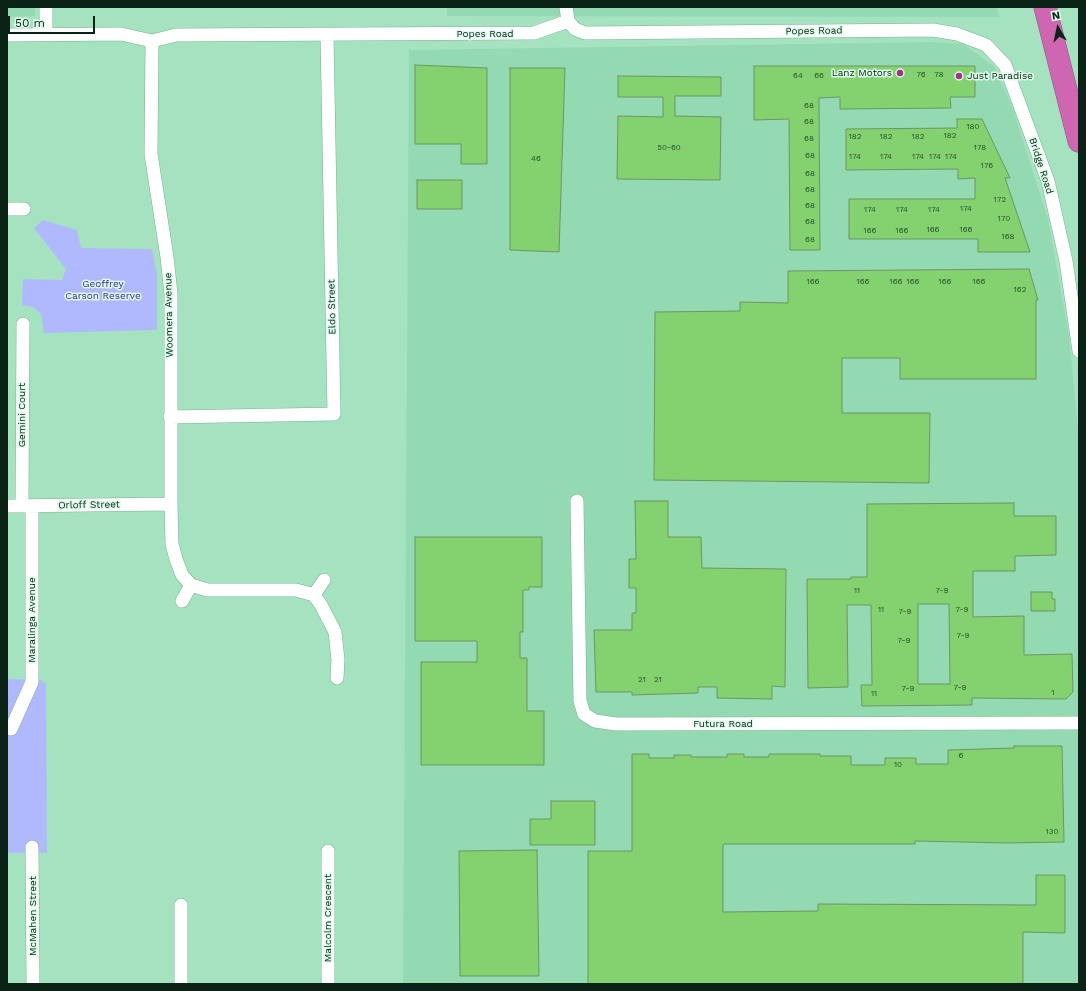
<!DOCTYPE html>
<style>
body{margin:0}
#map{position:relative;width:1086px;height:991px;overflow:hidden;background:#a5e3c0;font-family:"Work Sans",sans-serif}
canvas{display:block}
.frame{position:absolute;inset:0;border:8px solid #0a2316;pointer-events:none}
.north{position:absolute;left:1038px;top:8px;width:40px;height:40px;-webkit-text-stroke:3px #ddfcea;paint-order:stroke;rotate:351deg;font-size:11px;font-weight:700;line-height:16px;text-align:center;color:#0a2316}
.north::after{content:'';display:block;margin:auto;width:14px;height:18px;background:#0a2316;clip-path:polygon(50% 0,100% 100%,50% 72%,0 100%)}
.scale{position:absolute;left:8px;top:16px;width:87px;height:18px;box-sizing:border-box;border:2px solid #0a2316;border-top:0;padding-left:5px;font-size:12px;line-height:14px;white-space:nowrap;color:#0a2316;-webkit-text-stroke:3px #ddfcea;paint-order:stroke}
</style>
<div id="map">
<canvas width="1086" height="991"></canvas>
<div class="frame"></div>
<div class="north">N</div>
<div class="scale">50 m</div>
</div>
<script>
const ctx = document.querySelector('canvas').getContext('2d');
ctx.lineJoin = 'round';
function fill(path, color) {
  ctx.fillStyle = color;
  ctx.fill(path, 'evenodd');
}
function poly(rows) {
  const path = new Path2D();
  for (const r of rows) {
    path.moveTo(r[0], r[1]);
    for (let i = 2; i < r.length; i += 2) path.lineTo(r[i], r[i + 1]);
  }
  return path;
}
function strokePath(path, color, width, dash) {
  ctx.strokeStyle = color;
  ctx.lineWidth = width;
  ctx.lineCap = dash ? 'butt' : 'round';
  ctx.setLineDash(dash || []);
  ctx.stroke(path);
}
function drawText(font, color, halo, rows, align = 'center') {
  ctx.font = font + ' "Work Sans",sans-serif';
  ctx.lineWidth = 3;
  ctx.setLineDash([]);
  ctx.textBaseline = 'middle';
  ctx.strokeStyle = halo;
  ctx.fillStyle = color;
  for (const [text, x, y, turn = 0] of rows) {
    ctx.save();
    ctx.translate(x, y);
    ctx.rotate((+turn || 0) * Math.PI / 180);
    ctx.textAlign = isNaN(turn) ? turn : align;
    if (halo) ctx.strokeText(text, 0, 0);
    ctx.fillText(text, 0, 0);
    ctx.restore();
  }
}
fill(poly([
 [7,7,35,7,35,16,7,17],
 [447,7,997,7,999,17,447,16],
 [933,42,963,44,994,66,1013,109,1048,219,1069,336,1079,439,1079,984,403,984,409,50]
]), '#93dab2');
fill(poly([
 [43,220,77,230,81,248,152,249,157,275,157,330,44,333,41,314,33,307,22,305,23,279,62,280,66,269,34,228],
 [7,679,41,680,46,684,47,853,7,853]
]), '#b1b9fe');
const building = poly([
 [415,65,487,68,487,164,461,164,461,144,415,144,415,65],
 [754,66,975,66,975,97,950,97,951,108,840,109,840,97,819,98,820,250,790,250,789,119,754,120,754,66],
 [510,68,565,68,559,252,510,250,510,68],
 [618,76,721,77,721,96,675,96,675,116,721,117,720,180,617,179,618,116,663,117,663,97,618,97,618,76],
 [957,119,982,119,1010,178,1005,178,1030,252,978,252,978,239,849,239,849,199,975,199,975,178,958,179,958,169,846,170,846,129,957,128,957,119],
 [417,180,462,180,462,209,417,209,417,180],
 [1029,269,1038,300,1036,300,1036,379,900,379,900,358,842,358,842,413,930,413,929,483,654,480,655,312,740,311,740,302,788,303,788,271,1029,269],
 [635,501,668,501,668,537,701,537,702,568,786,569,785,687,772,686,772,699,717,698,717,687,698,687,698,693,632,695,632,692,596,692,594,630,632,630,632,613,636,613,636,588,629,588,629,559,636,559,635,501],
 [1014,503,1014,516,1056,516,1056,555,1015,556,1015,571,973,571,973,617,1024,616,1024,655,1072,654,1073,692,1066,699,972,698,972,705,862,706,861,685,872,685,871,605,847,605,848,687,808,688,807,579,851,579,851,577,867,577,867,504,1014,503],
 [918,604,949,604,950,684,918,684,918,604],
 [415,537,542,537,542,587,529,587,529,590,523,590,523,632,520,632,520,658,527,658,527,711,544,711,544,765,421,765,421,662,477,662,477,641,415,641,415,537],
 [1031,592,1052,592,1052,599,1055,599,1055,611,1031,611,1031,592],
 [1014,746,1062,746,1064,842,1008,843,915,841,915,844,724,844,723,845,723,912,818,911,818,904,1036,905,1036,875,1065,875,1065,933,1023,932,1023,984,588,984,588,851,632,851,632,754,649,754,649,758,674,758,674,755,691,755,691,757,727,757,727,754,744,754,744,757,769,757,769,754,820,754,820,756,851,756,851,765,885,765,885,758,916,758,916,764,948,764,948,750,1014,748,1014,746],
 [551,801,595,801,595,845,530,845,530,819,551,819,551,801],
 [537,850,539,976,460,976,459,851,537,850]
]);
fill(building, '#84d16f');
strokePath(building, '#6f9565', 1);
const street = poly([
 [46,7,46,34],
 [566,7,568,21],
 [7,35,121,34,152,41,176,35,534,33,568,21,575,29,585,33,933,30,957,34,986,45,1005,65,1048,181,1066,261,1079,351],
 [152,41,151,154,167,257,171,294,171,504,172,544,176,559,182,575,191,585,207,590,296,590,314,595,321,605,335,632,338,660,337,678],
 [7,209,24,209],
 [170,417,334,414,327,35],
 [577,501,580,701,584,714,595,721,616,724,1079,723],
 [7,506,171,504],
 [22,506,23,324],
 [314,595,324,580],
 [182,601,191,585],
 [11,729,32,682,32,507],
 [32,847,33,984],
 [328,851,328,984],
 [181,905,181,984]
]);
const highway = poly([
 [1045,7,1079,141]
]);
strokePath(street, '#76b290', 14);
strokePath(highway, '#8a4f7b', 23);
strokePath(street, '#fff', 13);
strokePath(highway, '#cf66b2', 22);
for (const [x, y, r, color] of [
 [900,73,4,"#a53089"],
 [959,76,4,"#a53089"]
]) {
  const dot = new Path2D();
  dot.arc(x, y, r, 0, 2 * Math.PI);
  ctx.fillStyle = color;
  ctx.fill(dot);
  strokePath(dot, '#ddfcea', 1.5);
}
drawText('8px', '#284e2c', null, [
 ["76",921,75],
 ["78",939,75],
 ["64",798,76],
 ["66",819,76],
 ["68",809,106],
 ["68",809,122],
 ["180",973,127],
 ["182",950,136],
 ["182",855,137],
 ["182",886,137],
 ["182",918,137],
 ["68",809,139],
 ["50-60",669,148],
 ["178",980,148],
 ["68",810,156],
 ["174",855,157],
 ["174",886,157],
 ["174",918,157],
 ["174",935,157],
 ["174",951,157],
 ["46",536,159],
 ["176",987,166],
 ["68",810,174],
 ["68",810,190],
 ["172",1000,200],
 ["68",810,206],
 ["174",966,209],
 ["174",870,210],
 ["174",902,210],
 ["174",934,210],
 ["170",1004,219],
 ["68",810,222],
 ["166",933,230],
 ["166",966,230],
 ["166",870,231],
 ["166",902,231],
 ["168",1008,237],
 ["68",810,240],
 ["166",813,282],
 ["166",863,282],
 ["166",896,282],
 ["166",913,282],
 ["166",945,282],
 ["166",979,282],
 ["162",1020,290],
 ["11",857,591],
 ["7-9",942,591],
 ["11",881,610],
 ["7-9",962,610],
 ["7-9",905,612],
 ["7-9",963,636],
 ["7-9",904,641],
 ["21",642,680],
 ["21",658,680],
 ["7-9",960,688],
 ["7-9",908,689],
 ["1",1053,693],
 ["11",874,694],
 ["6",961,756],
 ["10",898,765],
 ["130",1052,832]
]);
drawText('10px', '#0a2316', '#ddfcea', [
 ["Popes Road",814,31,-1],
 ["Popes Road",485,34],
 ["Bridge Road",1041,166,72],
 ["Eldo Street",332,307,-91],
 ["Woomera Avenue",169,315,-91],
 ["Gemini Court",22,415,-90],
 ["Orloff Street",89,505,-1],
 ["Maralinga Avenue",32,620,-90],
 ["Futura Road",723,724],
 ["McMahen Street",33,916,-90],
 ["Malcolm Crescent",328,918,-90]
]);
drawText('10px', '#0a2316', '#ddfcea', [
 ["Lanz Motors",892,73],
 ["Just Paradise",967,76,"left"]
], 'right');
drawText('10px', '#311d97', '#ddfcea', [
 ["Geoffrey",103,284],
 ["Carson Reserve",103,296]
]);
</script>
